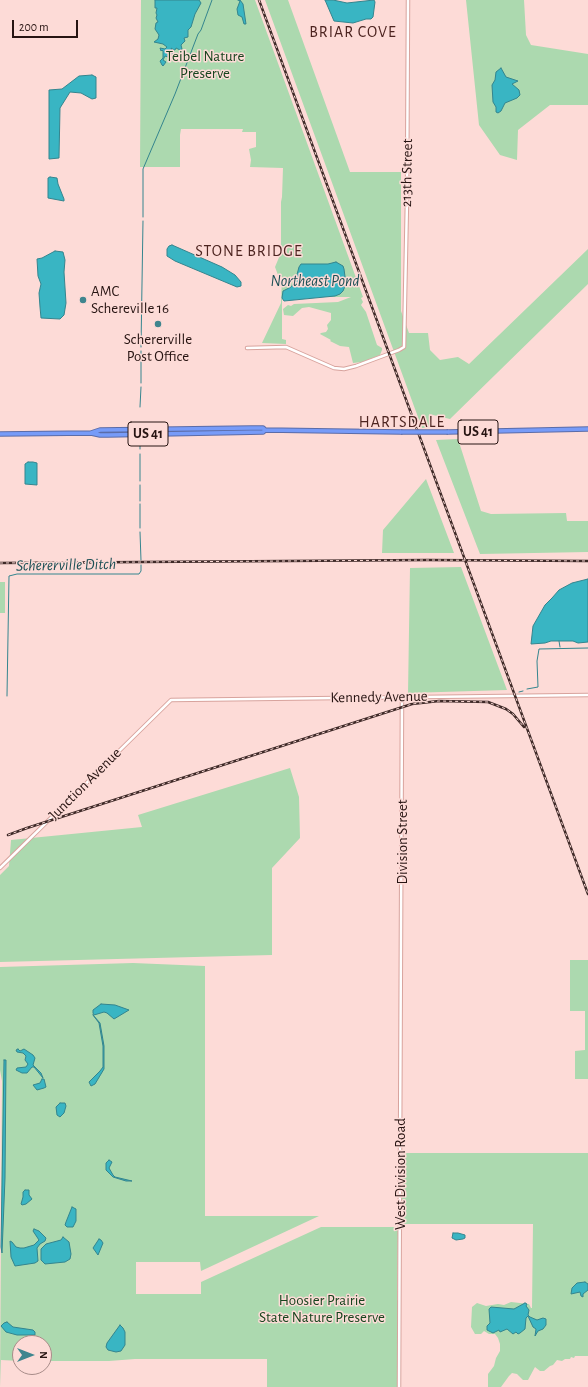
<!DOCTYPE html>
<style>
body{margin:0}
#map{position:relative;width:588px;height:1387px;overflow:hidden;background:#fddbd7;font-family:"Alegreya Sans",sans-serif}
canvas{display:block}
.north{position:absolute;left:12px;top:1335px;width:40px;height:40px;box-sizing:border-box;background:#fddbd7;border:1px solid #a78b88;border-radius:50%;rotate:90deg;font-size:11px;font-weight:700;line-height:16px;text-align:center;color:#271412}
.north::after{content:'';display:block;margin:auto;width:14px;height:18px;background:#3f858e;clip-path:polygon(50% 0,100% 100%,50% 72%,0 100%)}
.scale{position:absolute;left:12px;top:20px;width:66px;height:18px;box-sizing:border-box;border:2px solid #271412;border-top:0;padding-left:5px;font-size:12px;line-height:14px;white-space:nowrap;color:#271412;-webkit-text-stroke:3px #fddbd7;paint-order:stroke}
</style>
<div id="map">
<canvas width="588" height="1387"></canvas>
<div class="north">N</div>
<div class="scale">200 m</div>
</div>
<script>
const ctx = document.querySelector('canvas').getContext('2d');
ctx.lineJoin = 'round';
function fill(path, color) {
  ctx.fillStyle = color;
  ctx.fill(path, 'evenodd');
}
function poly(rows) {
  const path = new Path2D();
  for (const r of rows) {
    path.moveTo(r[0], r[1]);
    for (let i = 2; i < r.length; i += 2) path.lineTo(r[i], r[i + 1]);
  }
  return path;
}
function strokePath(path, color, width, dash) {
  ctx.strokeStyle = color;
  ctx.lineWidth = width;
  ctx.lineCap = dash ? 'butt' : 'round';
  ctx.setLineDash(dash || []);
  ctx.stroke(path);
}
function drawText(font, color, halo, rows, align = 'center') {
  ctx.font = font + ' "Alegreya Sans",sans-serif';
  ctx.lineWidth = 3;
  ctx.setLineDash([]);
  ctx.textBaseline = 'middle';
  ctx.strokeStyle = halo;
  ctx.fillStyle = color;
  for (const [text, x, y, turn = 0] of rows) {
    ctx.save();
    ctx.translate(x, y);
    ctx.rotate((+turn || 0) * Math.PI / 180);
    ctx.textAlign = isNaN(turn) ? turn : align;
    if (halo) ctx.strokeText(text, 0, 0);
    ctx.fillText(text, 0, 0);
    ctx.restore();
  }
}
fill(poly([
 [141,0,255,0,363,297,361,298,363,302,361,305,366,312,377,345,382,348,382,350,380,355,362,362,353,363,349,347,340,346,330,341,331,340,320,334,321,333,326,332,328,329,327,325,331,320,331,313,309,307,302,308,293,316,284,315,283,309,288,305,291,306,294,304,338,302,351,297,282,297,282,339,286,340,286,344,262,343,281,303,282,277,278,275,275,267,280,255,280,251,281,251,281,202,282,197,283,168,250,167,251,160,249,149,256,147,256,132,242,132,243,129,181,129,180,135,180,167,140,167],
 [265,0,288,0,350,172,401,172,401,311,409,333,428,333,430,350,440,360,458,357,469,364,588,249,588,284,450,419,429,414,434,427,422,428],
 [466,0,524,0,526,35,531,45,588,54,588,105,550,105,518,130,517,160,500,155,479,125],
 [458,439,481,511,491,514,566,513,567,521,588,521,588,552,480,554,436,440],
 [426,479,454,553,382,553,383,530],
 [461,567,507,690,408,693,410,568],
 [0,582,5,582,5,613,0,613],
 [290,768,299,797,300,838,272,868,272,955,0,962,0,875,9,866,11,840,142,827,138,815],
 [570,960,588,960,588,1079,575,1079,575,1051,585,1050,585,1011,570,1011],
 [133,963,205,966,205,1216,319,1216,201,1271,200,1262,136,1262,136,1294,201,1294,201,1282,321,1227,398,1227,397,1300,399,1301,397,1387,267,1387,267,1359,135,1359,109,1361,44,1361,44,1343,20,1343,20,1361,1,1360,0,1387,2,1081,0,1070,0,967],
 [402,1153,588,1153,588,1356,575,1356,574,1358,571,1357,570,1359,565,1359,562,1361,557,1360,553,1365,550,1366,544,1371,540,1371,535,1367,528,1380,523,1380,517,1374,512,1373,509,1376,501,1387,488,1387,488,1374,494,1366,496,1358,500,1351,500,1344,498,1338,495,1334,489,1334,484,1331,481,1334,475,1334,471,1327,472,1307,477,1303,486,1306,498,1304,504,1305,511,1302,529,1304,531,1308,532,1308,533,1224,402,1224]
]), '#acd9af');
const water = poly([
 [155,0,199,0,201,3,195,14,191,27,188,30,188,37,184,38,185,41,181,45,182,49,180,50,176,48,175,50,174,50,171,48,173,53,172,54,170,52,169,57,168,54,168,57,165,56,163,60,166,62,163,66,162,65,160,61,163,58,163,51,162,50,161,51,160,48,165,49,167,47,163,44,154,42,158,39,159,35,155,29,156,23,158,22,156,18,157,15,156,13,157,8,155,8,155,0],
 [238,0,240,0,243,4,246,24,244,24,242,17,238,15,237,9,240,1,238,0],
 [325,0,333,0,347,3,374,0,375,2,373,17,371,19,366,19,353,23,334,21,325,0],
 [501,68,506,77,518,81,512,84,519,90,520,95,517,98,505,103,501,111,498,113,496,112,496,107,493,102,492,85,495,80,496,72,501,68],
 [92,75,96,77,96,98,92,99,81,93,70,92,60,108,59,158,49,159,49,90,62,89,79,76,92,75],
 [50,177,57,178,58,184,64,199,64,201,48,198,48,178,50,177],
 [172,245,222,267,235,275,241,282,241,286,237,287,175,261,167,256,167,249,169,246,172,245],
 [55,251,63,252,65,260,64,272,66,303,64,315,60,319,41,318,40,307,39,293,41,284,38,276,37,259,42,258,55,251],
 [336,262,343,266,344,269,346,284,343,291,340,294,335,296,284,301,282,298,283,291,291,287,295,282,299,267,301,264,328,264,336,262],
 [28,462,33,462,37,463,37,485,25,484,25,464,28,462],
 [588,579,588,642,578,643,573,641,551,641,545,643,531,644,533,626,545,605,552,598,559,590,572,583,588,579],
 [101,1004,115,1005,129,1010,114,1019,107,1013,104,1012,94,1015,93,1013,93,1010,101,1004],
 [93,1015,100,1023,104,1046,104,1069,95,1084,91,1086,89,1082,100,1071,103,1067,103,1046,99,1023,93,1015],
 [18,1049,20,1051,24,1049,33,1055,35,1058,33,1065,41,1073,43,1078,34,1067,32,1067,27,1073,22,1073,16,1070,17,1068,26,1067,28,1064,25,1060,26,1056,23,1053,17,1052,16,1050,18,1049],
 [4,1060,6,1060,5,1178,2,1253,1,1247,4,1060],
 [42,1079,44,1079,46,1087,44,1088,37,1090,33,1085,40,1083,42,1079],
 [60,1103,65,1103,66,1106,64,1113,60,1117,57,1115,56,1107,60,1103],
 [109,1160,112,1162,109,1168,113,1175,115,1177,132,1181,126,1181,113,1177,106,1170,106,1163,109,1160],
 [25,1190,29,1190,29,1195,32,1199,26,1204,22,1205,21,1204,23,1197,23,1192,25,1190],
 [72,1207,76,1209,76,1221,73,1227,67,1227,65,1225,66,1222,72,1207],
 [34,1229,39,1231,46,1238,45,1241,40,1244,37,1248,38,1261,35,1263,15,1266,11,1257,10,1241,12,1242,16,1247,20,1248,24,1248,34,1245,39,1240,33,1231,34,1229],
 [453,1233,458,1233,465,1235,465,1238,463,1239,456,1240,452,1238,453,1233],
 [63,1237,69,1242,71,1254,70,1259,65,1262,45,1264,41,1260,41,1249,46,1244,61,1240,63,1237],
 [99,1239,101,1240,103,1243,98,1255,93,1248,99,1239],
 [585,1282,588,1284,588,1290,583,1294,583,1297,581,1296,580,1292,571,1294,572,1288,577,1283,585,1282],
 [525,1303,527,1304,526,1306,529,1310,528,1315,530,1317,537,1320,543,1318,546,1319,546,1325,543,1329,538,1331,535,1336,536,1329,533,1327,528,1316,526,1318,525,1329,520,1333,518,1334,516,1332,513,1334,507,1329,500,1332,499,1330,493,1333,487,1330,487,1326,490,1323,489,1309,491,1307,514,1309,525,1303],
 [7,1322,13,1327,33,1330,35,1332,35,1335,17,1335,6,1332,1,1326,4,1323,7,1322],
 [120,1325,123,1328,125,1332,125,1345,121,1351,116,1352,108,1350,106,1347,107,1343,120,1325]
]);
fill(water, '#39b5c3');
strokePath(water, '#34858e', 1);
strokePath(poly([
 [143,217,143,169,175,94,198,34,201,30,212,0],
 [141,347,143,221],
 [141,383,141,351],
 [140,407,141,387],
 [140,440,140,449],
 [140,481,140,454],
 [140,501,140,485],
 [140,504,140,528],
 [140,532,141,560],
 [559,641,560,647],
 [527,689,538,687,537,661,539,649,588,648],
 [519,692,523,691],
 [7,696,9,576,17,574,139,574,141,571,141,565]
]), '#34858e', 1);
const minor = poly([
 [247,348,286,347,334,368,344,369,356,366,399,350,404,347,407,200,408,0],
 [0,868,171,700,588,695],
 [399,1387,402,697]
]);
const highway = poly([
 [448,432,588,429],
 [91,433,100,430,251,428,263,428,265,430,401,432],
 [0,434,91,433,100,435,108,435,263,432,265,430]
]);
strokePath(minor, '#d8a39d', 4.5);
strokePath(highway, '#5b6ca8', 5.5);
strokePath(minor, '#fff', 2.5);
strokePath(highway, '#779bf8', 3.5);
const rail = poly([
 [259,0,588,894],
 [0,563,428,560,588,561],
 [8,835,27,828,412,704,439,701,488,702,506,709,513,714,524,727]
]);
strokePath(rail, '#3e2927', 2.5);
strokePath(rail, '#fddbd7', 1, [3]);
const highwayBridge = poly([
 [401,432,448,432]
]);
strokePath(highwayBridge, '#5b6ca8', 5.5, []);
strokePath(highwayBridge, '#779bf8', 3.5);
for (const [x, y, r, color] of [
 [83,300,4,"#3f858e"],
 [158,324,4,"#3f858e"]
]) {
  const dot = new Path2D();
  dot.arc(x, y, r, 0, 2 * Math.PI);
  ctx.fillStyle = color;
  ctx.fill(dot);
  strokePath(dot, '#fddbd7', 1.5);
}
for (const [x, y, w] of [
 [478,432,40],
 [148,434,40]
]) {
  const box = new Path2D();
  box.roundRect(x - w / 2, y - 12, w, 24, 3);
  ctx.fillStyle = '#fddbd7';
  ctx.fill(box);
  strokePath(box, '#271412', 1);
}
drawText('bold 14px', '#271412', null, [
 ["US 41",478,432],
 ["US 41",148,434]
]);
drawText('15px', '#17451e', '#fddbd7', [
 ["Teibel Nature",205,56],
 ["Preserve",205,73],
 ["Hoosier Prairie",322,1300],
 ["State Nature Preserve",322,1317]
]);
drawText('15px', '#271412', '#fddbd7', [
 ["213th Street",407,173,-89],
 ["Kennedy Avenue",379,697,-1],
 ["Junction Avenue",85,784,-45],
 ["Division Street",402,842,-90],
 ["West Division Road",400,1174,-90]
]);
drawText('15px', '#271412', '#fddbd7', [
 ["AMC",91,291],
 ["Schereville 16",91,308],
 ["Schererville",158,339,"center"],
 ["Post Office",158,356,"center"]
], 'left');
ctx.letterSpacing = '1px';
drawText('16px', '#4d2420', '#fddbd7', [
 ["BRIAR COVE",353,32],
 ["STONE BRIDGE",249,251],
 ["HARTSDALE",402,422]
]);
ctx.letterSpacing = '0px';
drawText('italic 16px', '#1b4f55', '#fddbd7', [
 ["Northeast Pond",315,281],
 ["Schererville Ditch",66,565,-1]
]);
</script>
